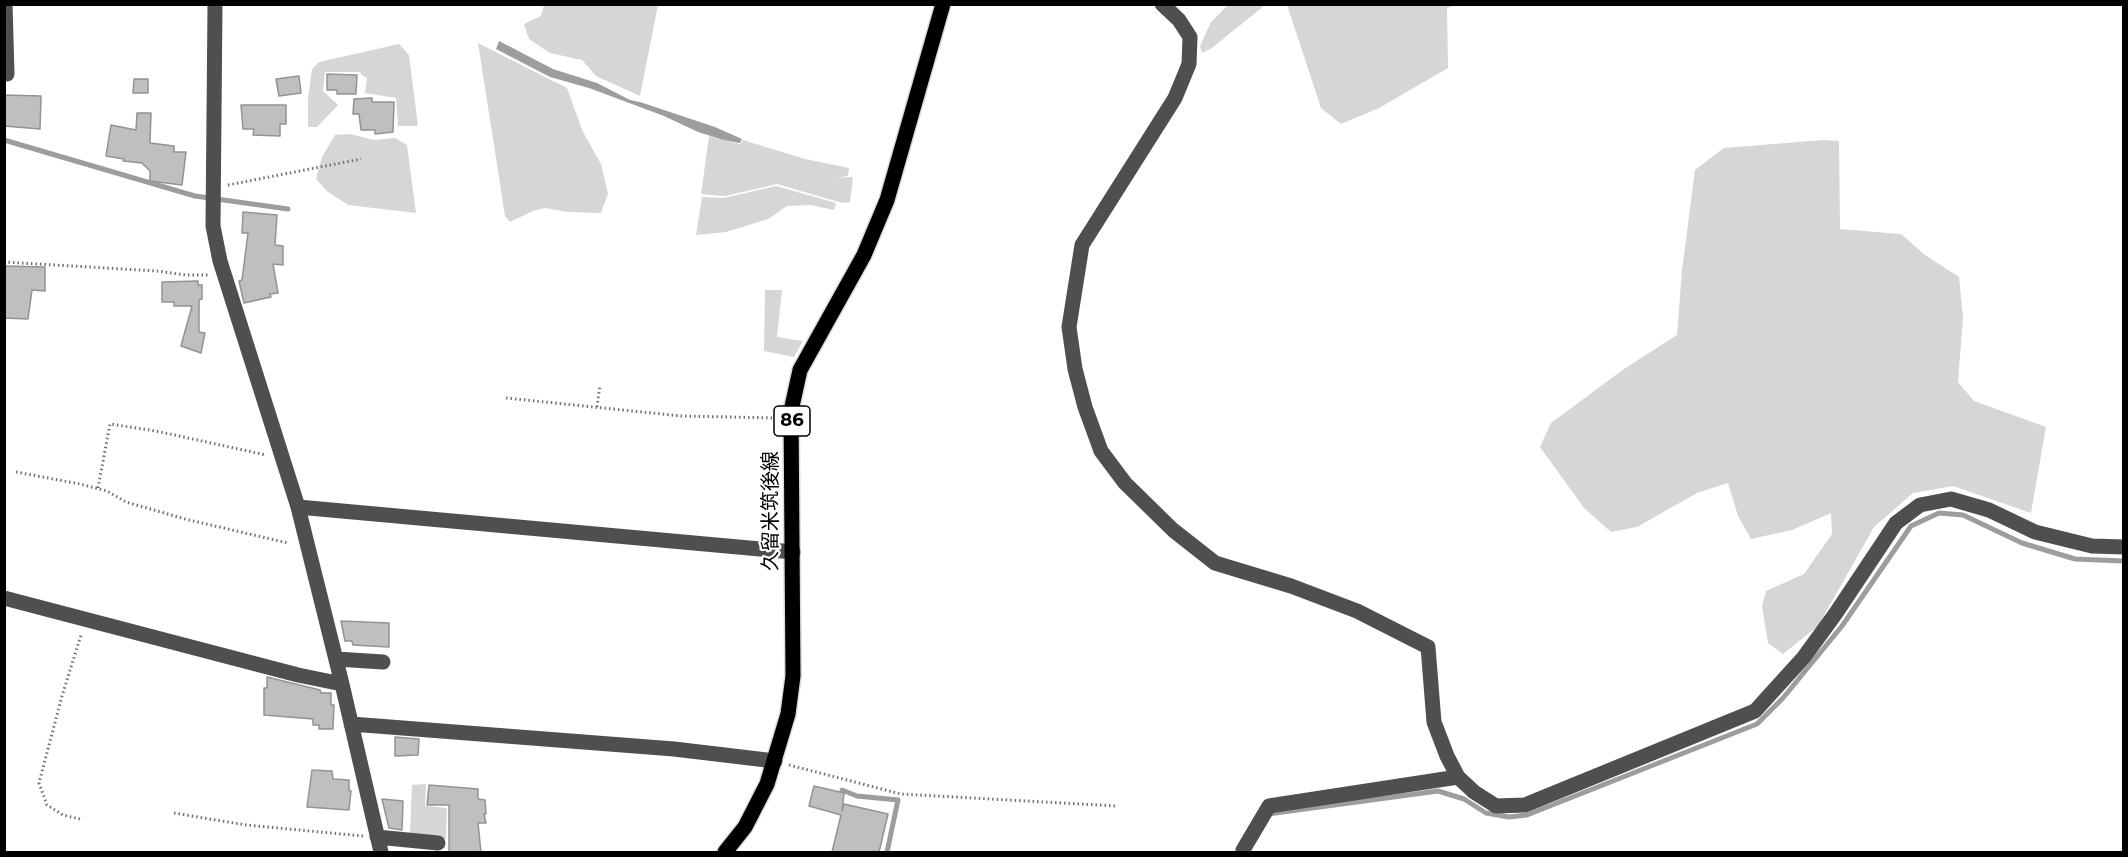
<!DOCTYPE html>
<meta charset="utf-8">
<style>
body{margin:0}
#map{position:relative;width:2128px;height:857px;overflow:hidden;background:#fff;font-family:Montserrat,sans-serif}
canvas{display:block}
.frame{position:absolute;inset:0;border:6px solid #000;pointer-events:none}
</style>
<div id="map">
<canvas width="2128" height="857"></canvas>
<div class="frame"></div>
</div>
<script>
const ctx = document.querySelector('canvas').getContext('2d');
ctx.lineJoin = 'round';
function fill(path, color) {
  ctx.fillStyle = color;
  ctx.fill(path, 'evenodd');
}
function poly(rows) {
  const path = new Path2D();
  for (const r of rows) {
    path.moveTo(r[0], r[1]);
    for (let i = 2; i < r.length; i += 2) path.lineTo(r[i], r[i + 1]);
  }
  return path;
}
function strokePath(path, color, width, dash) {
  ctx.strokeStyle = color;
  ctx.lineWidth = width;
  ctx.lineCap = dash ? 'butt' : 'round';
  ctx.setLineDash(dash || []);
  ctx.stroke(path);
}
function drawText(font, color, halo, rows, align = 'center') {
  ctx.font = font + ' Montserrat,"Noto Sans JP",sans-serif';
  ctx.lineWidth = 4.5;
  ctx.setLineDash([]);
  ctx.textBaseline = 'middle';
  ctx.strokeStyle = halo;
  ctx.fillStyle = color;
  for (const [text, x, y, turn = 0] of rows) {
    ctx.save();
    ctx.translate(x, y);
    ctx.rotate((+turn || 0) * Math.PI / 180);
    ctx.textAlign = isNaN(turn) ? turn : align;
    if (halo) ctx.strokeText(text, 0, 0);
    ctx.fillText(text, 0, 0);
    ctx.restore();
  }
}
fill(poly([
 [544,5,658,5,640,96,596,76,582,60,550,53,529,39,524,24,541,16],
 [1228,5,1265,5,1212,48,1202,53,1200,46,1211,22],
 [1287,5,1456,5,1447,8,1448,68,1379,108,1341,124,1321,108],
 [478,43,567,88,583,132,601,164,608,194,601,213,568,212,545,208,533,211,510,222,505,216],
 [399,44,409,55,418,126,398,126,396,98,365,93,367,78,363,76,360,72,325,72,323,91,338,105,317,127,308,127,308,99,312,69,319,62],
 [350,134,374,140,395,138,407,145,416,213,348,205,328,192,316,179,322,157,335,135],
 [709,136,740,144,743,140,805,159,849,168,848,176,836,178,853,177,850,202,842,203,777,184,725,196,701,194],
 [1823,140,1839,141,1840,229,1901,234,1925,255,1959,277,1963,317,1958,382,1974,401,2046,427,2031,513,1953,486,1913,493,1874,527,1818,626,1783,654,1768,643,1762,606,1766,591,1804,574,1832,534,1831,513,1792,530,1751,539,1738,516,1728,483,1697,493,1637,527,1611,532,1584,508,1540,447,1551,423,1624,369,1677,335,1682,270,1695,170,1724,148],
 [776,186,836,203,834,210,810,205,787,206,768,219,726,232,696,235,702,197,724,198],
 [765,290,782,290,777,337,803,341,794,357,764,351],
 [426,784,425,806,447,808,446,839,410,833,412,785]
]), '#d6d6d6');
fill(poly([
 [499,41,553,69,597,83,630,100,640,102,715,127,742,139,740,143,724,140,698,132,664,116,589,88,550,77,496,49]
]), '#9d9d9d');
strokePath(poly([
 [4,140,195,196,288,209],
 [842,790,857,796,898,800,887,852],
 [1268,814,1438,791,1464,799,1486,813,1509,817,1527,815,1757,724,1783,698,1842,626,1911,526,1939,513,1963,515,2022,543,2075,559,2124,561]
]), '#9d9d9d', 5);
const building = poly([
 [327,74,357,75,356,94,337,94,337,90,327,90,327,74],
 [299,76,301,93,279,96,276,79,299,76],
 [134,79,148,79,148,93,133,93,134,79],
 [4,95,41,96,40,129,4,126,4,95],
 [372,98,372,102,394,102,393,132,375,134,375,130,361,130,359,114,353,114,354,99,372,98],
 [241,105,286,105,286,124,280,124,280,136,253,135,254,129,243,129,241,105],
 [137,113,151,113,150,143,174,146,174,152,186,152,182,185,150,181,150,171,142,163,123,161,124,159,106,156,111,125,136,130,137,113],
 [243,212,277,215,275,245,283,246,283,265,273,264,278,293,270,294,271,297,244,303,239,281,242,280,248,233,242,233,243,212],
 [4,266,45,267,45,291,32,290,28,319,4,318,4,266],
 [198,281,198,285,202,285,202,299,199,300,199,332,205,333,201,353,181,346,192,306,174,306,174,302,162,302,162,282,198,281],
 [341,621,389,623,389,647,353,645,352,641,345,641,341,621],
 [267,677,320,690,321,693,331,693,331,705,334,705,333,729,319,729,319,725,313,725,313,719,264,715,264,688,267,688,267,677],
 [395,737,419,739,418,755,395,756,395,737],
 [312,770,332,771,333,779,349,780,349,790,351,791,349,810,307,807,312,770],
 [429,785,478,789,478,799,485,800,486,814,484,814,486,823,478,823,481,852,449,852,449,805,427,805,429,785],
 [814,786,844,793,842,811,844,804,888,814,879,852,832,852,841,815,809,806,814,786],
 [382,799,403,801,402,830,389,828,382,799]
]);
fill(building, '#bfbfbf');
strokePath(building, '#939393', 1.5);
const major = poly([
 [725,852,745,827,767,784,788,714,793,676,791,411,800,370,864,255,887,200,943,4]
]);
strokePath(major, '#dbdbdb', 18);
strokePath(poly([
 [228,185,361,159],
 [4,262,157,271,186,275,209,275],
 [506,398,681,416,777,418],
 [597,407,600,385],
 [16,472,80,484,107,491,126,502,185,519,288,543],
 [98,488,110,424,156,431,266,455],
 [789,765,901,794,1117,806],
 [174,813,246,825,363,836],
 [80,819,63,815,47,805,39,783,62,696,81,635]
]), '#717171', 3, [1.5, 3]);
strokePath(poly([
 [5,4,7,74],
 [215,4,213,226,220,261,298,507,342,684,381,852],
 [1162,4,1179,20,1190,37,1189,64,1175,98,1082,245,1069,327,1075,369,1085,407,1101,451,1125,483,1173,530,1215,563,1291,586,1357,611,1428,647,1434,722,1447,756,1458,777,1474,792,1496,806,1525,805,1755,711,1804,657,1836,613,1896,523,1920,505,1951,499,1989,510,2035,532,2092,546,2124,547],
 [298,507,793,552],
 [4,598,298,675,342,684],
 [336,659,383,662],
 [351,724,674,749,775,761],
 [377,837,438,843],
 [1243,852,1243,850,1269,806,1458,777]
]), '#4f4f4f', 15);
strokePath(major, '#000', 15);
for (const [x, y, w] of [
 [792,421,36]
]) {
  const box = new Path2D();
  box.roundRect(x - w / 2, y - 15, w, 30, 4.5);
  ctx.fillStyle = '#fff';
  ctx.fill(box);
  strokePath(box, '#000', 1.5);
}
drawText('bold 18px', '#000', null, [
 ["86",792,421]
]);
drawText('20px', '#000', '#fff', [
 ["久留米筑後線",771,511,-90]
]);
</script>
